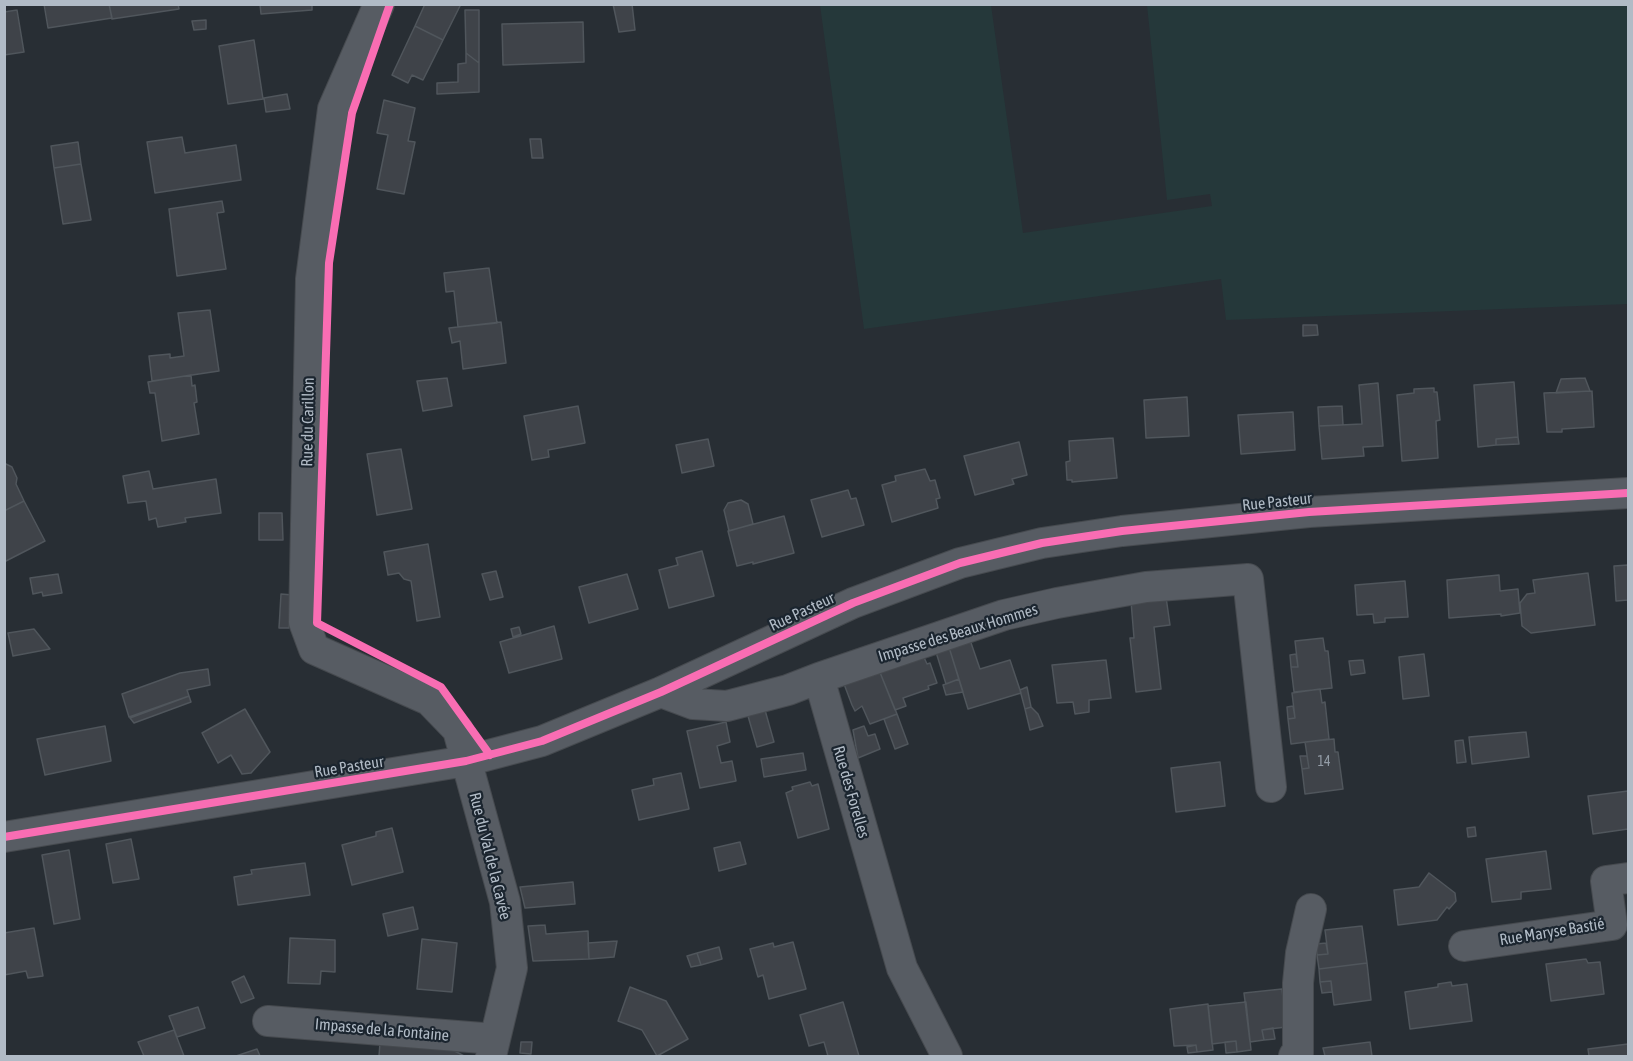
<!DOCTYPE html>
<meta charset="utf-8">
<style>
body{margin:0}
#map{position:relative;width:1633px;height:1061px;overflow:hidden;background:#282e34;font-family:"Asap Condensed",sans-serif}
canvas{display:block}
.frame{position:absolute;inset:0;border:6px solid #b1bbc6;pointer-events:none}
</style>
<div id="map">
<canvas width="1633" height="1061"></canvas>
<div class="frame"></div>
</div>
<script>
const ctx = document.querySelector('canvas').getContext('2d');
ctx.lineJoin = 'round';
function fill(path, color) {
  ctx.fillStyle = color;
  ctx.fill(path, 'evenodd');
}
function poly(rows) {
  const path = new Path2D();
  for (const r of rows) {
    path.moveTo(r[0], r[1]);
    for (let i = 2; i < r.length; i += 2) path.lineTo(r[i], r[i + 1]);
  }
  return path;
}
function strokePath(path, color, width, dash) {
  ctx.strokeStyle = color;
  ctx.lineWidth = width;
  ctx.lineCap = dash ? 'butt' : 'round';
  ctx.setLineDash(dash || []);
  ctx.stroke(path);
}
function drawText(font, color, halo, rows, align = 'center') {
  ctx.font = font + ' "Asap Condensed",sans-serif';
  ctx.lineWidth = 4.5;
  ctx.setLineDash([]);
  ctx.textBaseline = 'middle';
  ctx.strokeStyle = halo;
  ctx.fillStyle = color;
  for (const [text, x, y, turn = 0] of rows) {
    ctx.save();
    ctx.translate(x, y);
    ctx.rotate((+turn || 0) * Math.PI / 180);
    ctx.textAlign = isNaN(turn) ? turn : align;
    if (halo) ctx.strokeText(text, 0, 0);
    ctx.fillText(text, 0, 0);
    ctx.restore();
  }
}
fill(poly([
 [820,5,991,5,1023,233,1212,206,1210,194,1167,200,1147,5,1628,5,1628,304,1226,320,1221,279,864,329]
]), '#25383a');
const building = poly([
 [44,4,109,4,112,18,48,28,44,4],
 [109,4,178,4,179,9,112,19,109,4],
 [260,4,312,4,312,10,261,14,260,4],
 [425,4,461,4,443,40,415,26,425,4],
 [613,4,632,4,635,30,619,32,613,4],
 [17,10,24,52,4,55,4,12,17,10],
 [465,10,479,10,479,63,466,53,465,10],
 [206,20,206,29,194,30,192,21,206,20],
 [583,22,584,62,503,65,502,24,583,22],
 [415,26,443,40,423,80,412,75,408,83,392,75,415,26],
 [254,40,263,99,228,104,219,46,254,40],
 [466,53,479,63,479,92,437,94,437,83,458,82,458,64,466,63,466,53],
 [287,94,290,109,266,112,264,98,287,94],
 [384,100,415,108,408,141,415,142,404,194,377,189,388,135,377,133,384,100],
 [182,137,185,153,236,145,241,180,155,193,147,142,182,137],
 [530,139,541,139,543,158,532,158,530,139],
 [78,142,81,164,54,168,51,146,78,142],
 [81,164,91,220,63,224,54,168,81,164],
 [222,201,224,212,217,213,226,269,177,276,169,209,222,201],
 [489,268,497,323,458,327,454,291,446,292,444,273,489,268],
 [210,310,219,371,152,381,149,356,170,354,170,358,184,356,178,313,210,310],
 [501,322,506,363,463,369,460,341,452,343,449,328,501,322],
 [1303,325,1317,325,1318,335,1303,336,1303,325],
 [191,375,192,386,195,385,197,402,194,403,199,434,162,441,155,393,150,393,148,382,191,375],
 [447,378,452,406,423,411,417,381,447,378],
 [1585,378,1590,391,1556,393,1561,379,1585,378],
 [1514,382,1518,437,1496,439,1496,445,1478,447,1474,385,1514,382],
 [1378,383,1383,446,1363,447,1364,456,1322,459,1319,426,1362,424,1359,385,1378,383],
 [1434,388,1434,392,1437,392,1440,420,1436,421,1438,458,1402,461,1397,395,1414,393,1414,389,1434,388],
 [1592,391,1594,427,1562,429,1562,432,1547,432,1544,393,1592,391],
 [1187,397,1189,436,1146,438,1144,400,1187,397],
 [578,406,585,443,548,450,549,457,532,460,524,416,578,406],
 [1342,406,1343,425,1319,426,1318,407,1342,406],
 [1293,412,1295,450,1241,454,1238,415,1293,412],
 [1518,437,1519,444,1496,445,1496,439,1518,437],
 [1113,438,1117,478,1072,482,1072,480,1067,480,1066,462,1070,461,1069,441,1113,438],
 [708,439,714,466,682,473,676,445,708,439],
 [1019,442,1027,475,1012,479,1014,484,975,495,964,456,1019,442],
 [401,449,412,509,377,515,367,454,401,449],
 [4,463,12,467,17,478,16,484,24,501,4,511,4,463],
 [925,469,930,481,935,480,940,498,936,499,938,508,892,522,882,485,896,481,895,476,925,469],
 [149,471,153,489,216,479,221,513,185,518,186,522,158,527,156,518,149,520,146,501,128,503,123,476,149,471],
 [848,490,851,499,856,498,864,525,822,537,811,500,848,490],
 [741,500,748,504,753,524,729,531,724,510,728,503,741,500],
 [24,501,45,541,4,562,4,511,24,501],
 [259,513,282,513,283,540,259,540,259,513],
 [784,516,794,553,753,564,753,562,737,566,728,531,784,516],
 [428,544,440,617,417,621,411,581,404,579,399,573,388,575,384,552,428,544],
 [702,551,714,596,669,608,659,570,678,565,676,558,702,551],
 [1628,565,1628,600,1616,601,1614,566,1628,565],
 [496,571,503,597,490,600,482,574,496,571],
 [1588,573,1595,625,1531,633,1522,626,1520,603,1527,594,1535,593,1533,580,1588,573],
 [58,574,62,593,43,596,42,592,33,594,30,578,58,574],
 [627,574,638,609,589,623,579,587,627,574],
 [1499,575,1500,591,1518,589,1520,613,1501,616,1501,614,1449,618,1447,580,1499,575],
 [1405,581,1408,617,1385,618,1385,622,1374,623,1373,614,1357,615,1355,585,1405,581],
 [281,594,293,595,289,628,279,628,281,594],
 [1166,597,1170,625,1154,627,1161,689,1136,692,1130,638,1134,638,1131,601,1166,597],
 [554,626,562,659,509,673,500,642,554,626],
 [519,627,521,634,513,637,511,629,519,627],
 [34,629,50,649,13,656,8,633,34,629],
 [969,637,980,669,1010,660,1021,693,968,709,948,644,969,637],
 [1323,638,1325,651,1328,651,1332,688,1294,692,1291,667,1298,667,1295,641,1323,638],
 [948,644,959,679,946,684,935,649,948,644],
 [922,653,927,664,930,663,937,683,928,686,929,689,903,698,906,706,895,710,879,670,922,653],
 [1296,654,1298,667,1291,667,1290,655,1296,654],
 [1424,654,1429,696,1403,699,1399,657,1424,654],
 [1106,660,1111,698,1089,700,1089,712,1075,714,1073,702,1057,703,1052,665,1106,660],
 [1363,660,1365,673,1351,675,1349,661,1363,660],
 [208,669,210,685,187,690,189,696,129,717,122,694,180,673,208,669],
 [879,670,897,714,870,724,862,706,855,711,852,705,844,684,879,670],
 [959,679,963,692,946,695,943,685,959,679],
 [1027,687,1031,707,1025,709,1020,690,1027,687],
 [1320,689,1322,703,1325,702,1329,739,1291,744,1288,719,1295,718,1292,693,1320,689],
 [189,696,191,702,134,723,130,718,189,696],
 [1293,706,1295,718,1288,719,1287,707,1293,706],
 [1031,707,1038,714,1043,726,1030,730,1025,709,1031,707],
 [245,709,270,752,251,773,242,774,231,755,218,763,202,733,245,709],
 [765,710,774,742,757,747,748,716,765,710],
 [897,714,908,744,895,749,884,719,897,714],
 [726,722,730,742,717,746,721,763,732,761,736,781,700,788,687,731,726,722],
 [105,726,111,761,45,775,37,739,105,726],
 [864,726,868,736,875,734,880,749,858,758,853,730,864,726],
 [1526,732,1529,757,1472,764,1469,737,1526,732],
 [1334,739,1335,752,1338,752,1343,789,1305,794,1302,769,1309,768,1305,742,1334,739],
 [1463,740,1466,762,1457,763,1455,741,1463,740],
 [803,753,806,770,764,777,761,759,803,753],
 [1300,756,1307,756,1309,768,1302,769,1300,756],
 [1220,762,1225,806,1176,812,1171,768,1220,762],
 [681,773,689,809,639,820,632,790,654,785,653,779,681,773],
 [810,782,812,786,818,784,829,829,798,838,786,793,793,790,792,787,810,782],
 [1628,791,1628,829,1593,834,1588,796,1628,791],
 [1475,827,1476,836,1468,837,1467,828,1475,827],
 [392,828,403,872,352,885,342,845,376,836,376,832,392,828],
 [131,839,139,879,113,883,106,844,131,839],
 [740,842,746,864,719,871,714,848,740,842],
 [69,850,80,919,54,924,42,855,69,850],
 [1546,851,1551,889,1521,892,1521,899,1492,902,1486,859,1546,851],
 [305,863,310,895,238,905,234,877,252,874,251,870,305,863],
 [1429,873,1455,893,1456,901,1449,909,1447,907,1437,920,1398,925,1394,890,1419,887,1429,873],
 [573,882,575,904,525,908,520,887,573,882],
 [413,907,418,929,388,936,383,914,413,907],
 [545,925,546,934,588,931,589,959,533,961,528,926,545,925],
 [1362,926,1367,963,1319,969,1317,955,1328,954,1325,930,1362,926],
 [34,928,43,976,28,978,26,971,4,975,4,933,34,928],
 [290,938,335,940,335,972,321,971,320,984,288,983,290,938],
 [422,939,457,943,452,992,417,989,422,939],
 [617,941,614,957,589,959,588,943,617,941],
 [793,942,806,989,769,999,763,975,758,977,750,949,773,943,774,947,793,942],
 [1326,943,1328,954,1317,955,1316,944,1326,943],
 [719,947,722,959,701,965,697,953,719,947],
 [697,953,701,965,691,967,687,956,697,953],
 [1586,959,1588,963,1600,962,1604,994,1551,1001,1546,964,1586,959],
 [1367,963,1371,1000,1334,1005,1331,981,1320,982,1319,969,1367,963],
 [244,976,254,998,241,1003,232,982,244,976],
 [1331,981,1332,992,1322,993,1320,982,1331,981],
 [1451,982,1452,986,1467,984,1472,1021,1410,1029,1405,992,1438,987,1438,984,1451,982],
 [630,987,666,1001,688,1039,657,1056,642,1030,618,1021,630,987],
 [1282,989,1286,1027,1262,1030,1264,1040,1250,1042,1244,993,1282,989],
 [843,1002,859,1056,828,1056,824,1042,809,1046,800,1015,843,1002],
 [1246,1002,1251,1050,1237,1052,1236,1041,1212,1044,1208,1006,1246,1002],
 [1208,1004,1213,1050,1197,1052,1196,1045,1174,1046,1170,1009,1208,1004],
 [198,1007,205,1028,177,1037,169,1016,198,1007],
 [1273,1028,1275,1039,1264,1040,1262,1030,1273,1028],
 [174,1030,184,1056,144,1056,138,1042,174,1030],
 [1236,1041,1237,1052,1226,1053,1225,1042,1236,1041],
 [521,1042,532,1042,531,1054,520,1053,521,1042],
 [1370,1042,1372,1056,1325,1056,1323,1048,1370,1042],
 [380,1043,453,1050,464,1056,379,1056,380,1043],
 [1628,1044,1628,1056,1589,1056,1588,1049,1628,1044],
 [1196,1045,1197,1052,1188,1053,1187,1047,1196,1045],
 [257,1049,260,1056,236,1056,257,1049]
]);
fill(building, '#3f4349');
strokePath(building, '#50565c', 1.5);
const minor = poly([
 [379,4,333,109,311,279,304,622,314,649,429,700,458,730,505,902,512,968,491,1056],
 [819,678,1004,615,1057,603,1146,587,1248,579,1271,787],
 [661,692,693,704,727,706,788,690,819,678,902,968,947,1056],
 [4,837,466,761,542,741,661,692,853,603,960,563,1042,543,1122,531,1309,512,1628,493],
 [1464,946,1612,925,1606,881,1628,878],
 [268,1021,495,1039],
 [1294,1056,1298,1054,1298,983,1301,953,1311,909]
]);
strokePath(minor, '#464a4f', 32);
strokePath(minor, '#575c63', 30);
strokePath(poly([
 [390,4,352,113,329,263,317,623,441,687,490,755],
 [4,837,466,761,542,741,661,692,853,603,960,563,1042,543,1122,531,1309,512,1628,493]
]), '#f96db3', 8);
drawText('14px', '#949da7', null, [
 ["14",1324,762]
]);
drawText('16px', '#b1bbc6', '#1b252f', [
 ["Rue du Carillon",308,422,-89],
 ["Rue Pasteur",1277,502,-6],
 ["Rue Pasteur",802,612,-25],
 ["Impasse des Beaux Hommes",958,633,-17],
 ["Rue Pasteur",349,767,-9],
 ["Rue des Forelles",851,792,74],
 ["Rue du Val de la Cavée",490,856,76],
 ["Rue Maryse Bastié",1552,932,-9],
 ["Impasse de la Fontaine",382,1030,5]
]);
</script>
